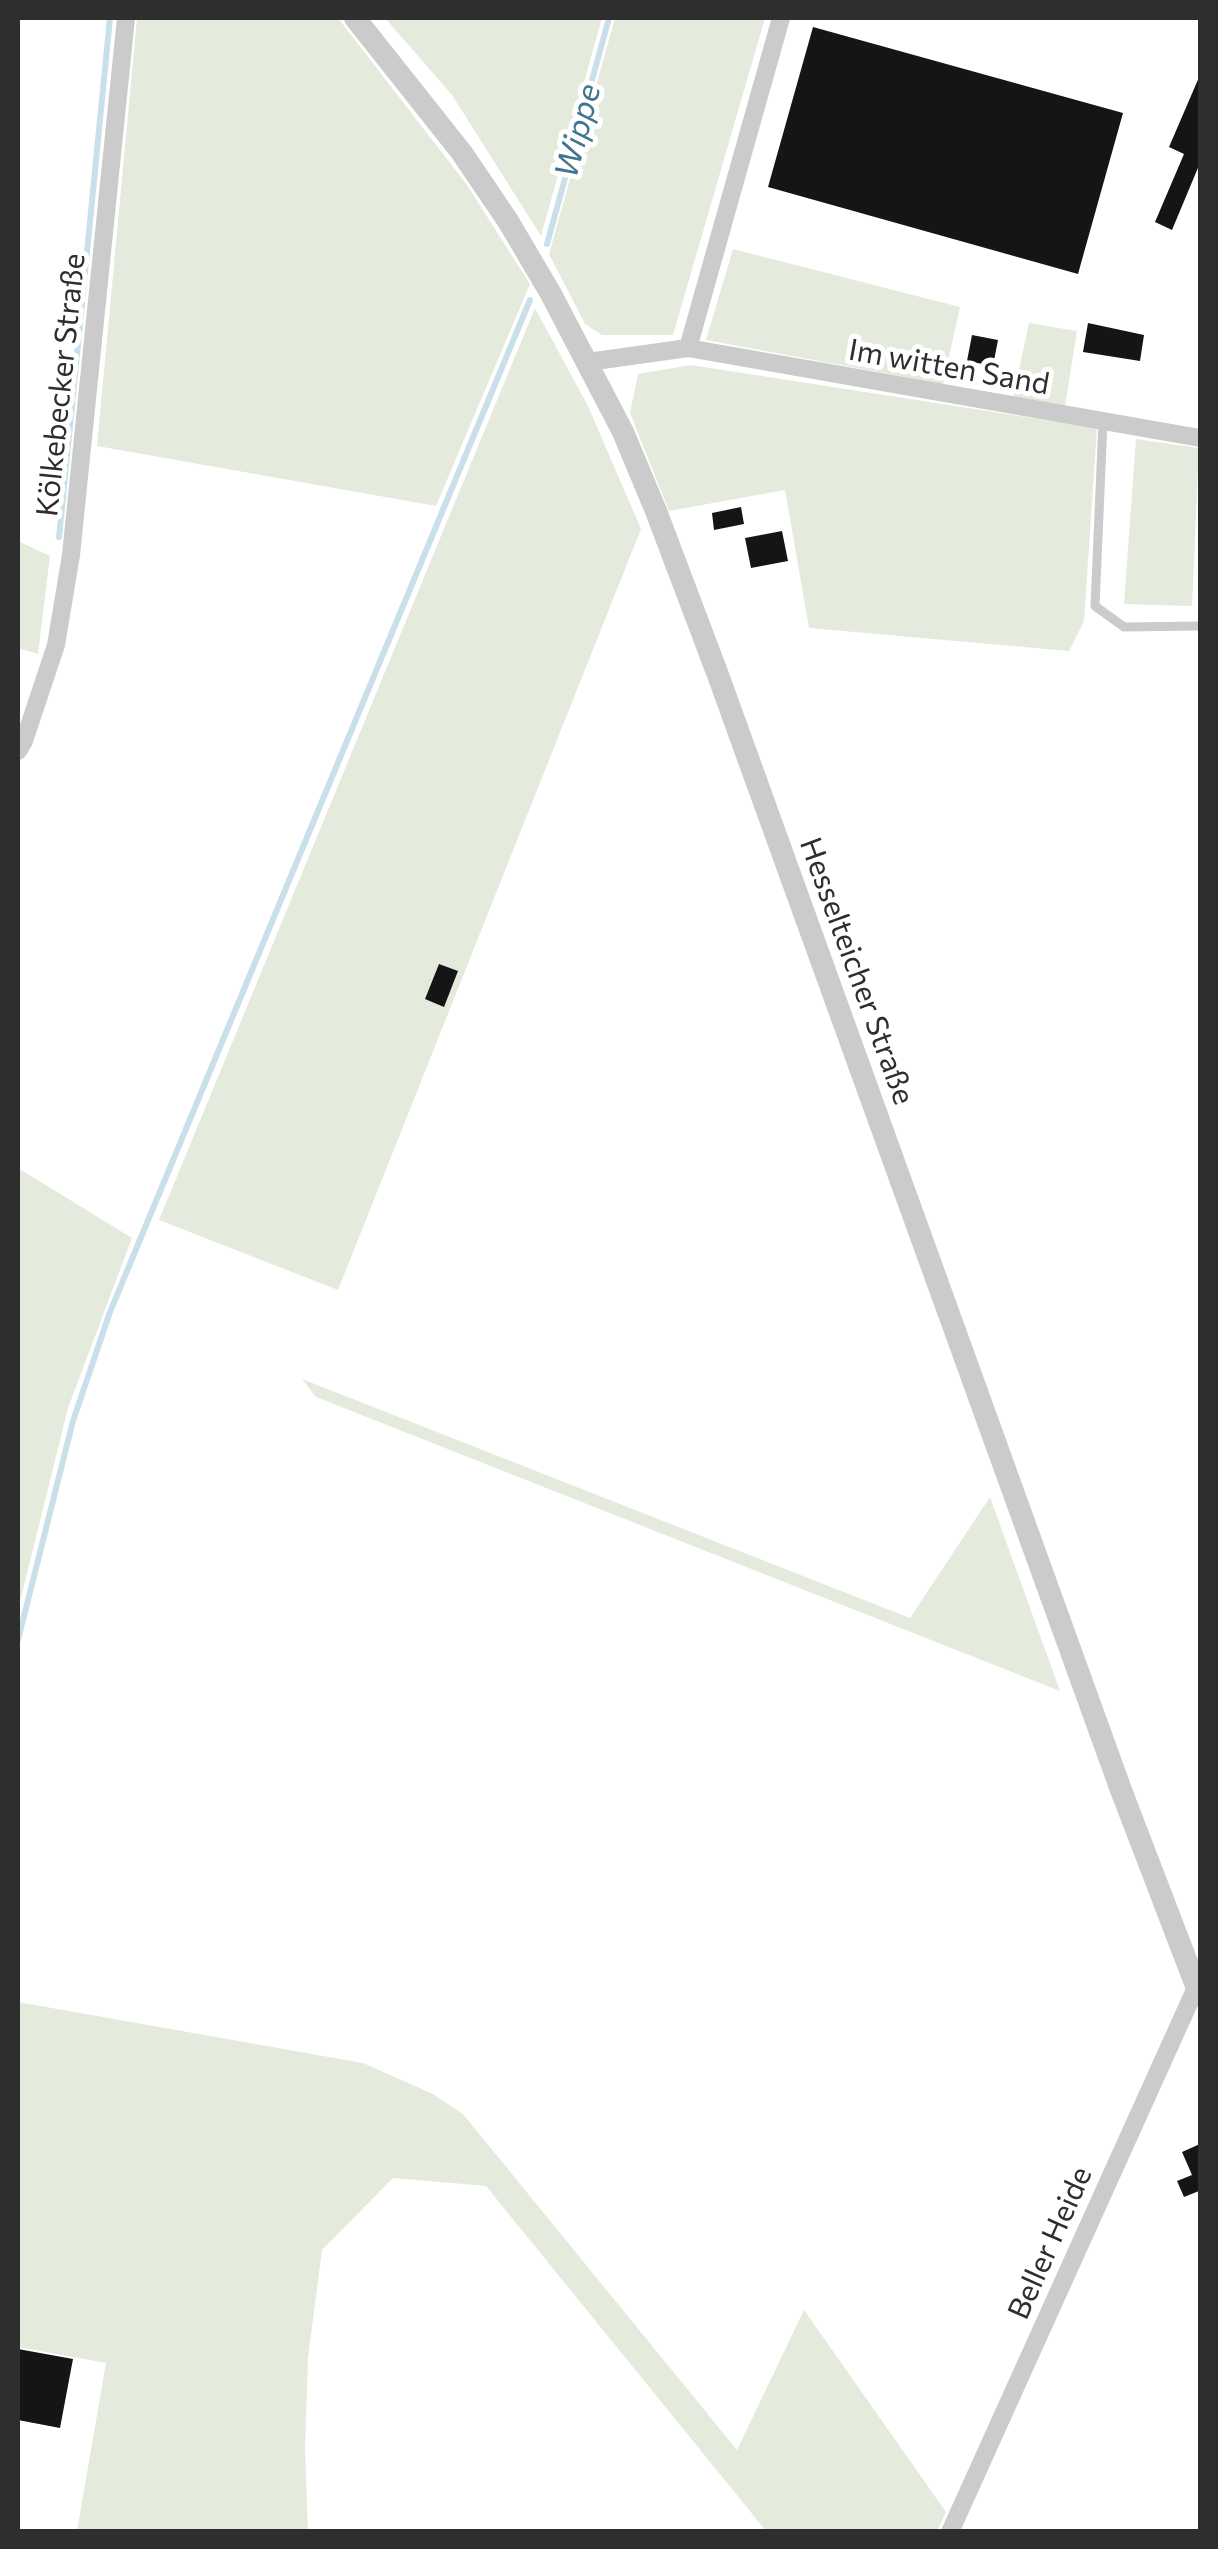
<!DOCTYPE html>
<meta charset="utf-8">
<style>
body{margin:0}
#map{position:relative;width:1218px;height:2549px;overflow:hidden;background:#fff;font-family:Commissioner,sans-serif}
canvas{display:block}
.frame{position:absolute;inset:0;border:20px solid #2e2e2e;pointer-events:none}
</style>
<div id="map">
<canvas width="1218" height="2549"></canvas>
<div class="frame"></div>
</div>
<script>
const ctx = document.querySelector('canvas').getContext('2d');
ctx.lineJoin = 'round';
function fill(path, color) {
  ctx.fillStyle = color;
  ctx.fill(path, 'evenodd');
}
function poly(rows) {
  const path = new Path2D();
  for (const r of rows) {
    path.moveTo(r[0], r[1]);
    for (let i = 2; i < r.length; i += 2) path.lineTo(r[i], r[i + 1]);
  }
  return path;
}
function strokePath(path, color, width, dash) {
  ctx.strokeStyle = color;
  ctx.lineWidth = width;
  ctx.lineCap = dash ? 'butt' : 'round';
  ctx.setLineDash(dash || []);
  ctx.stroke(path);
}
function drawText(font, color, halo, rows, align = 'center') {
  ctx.font = font + ' Commissioner,sans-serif';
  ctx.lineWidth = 10;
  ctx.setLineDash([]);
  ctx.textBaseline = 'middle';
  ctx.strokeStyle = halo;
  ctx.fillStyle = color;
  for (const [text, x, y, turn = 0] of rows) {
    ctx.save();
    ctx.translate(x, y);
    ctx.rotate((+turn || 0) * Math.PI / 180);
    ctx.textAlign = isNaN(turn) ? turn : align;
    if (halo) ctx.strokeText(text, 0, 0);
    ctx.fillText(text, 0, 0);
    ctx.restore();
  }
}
fill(poly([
 [137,18,338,18,467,185,530,284,436,506,97,446],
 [385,18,602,18,541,236,452,95],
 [615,18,765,18,673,335,602,335,585,324,549,254],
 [733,249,960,307,943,384,706,340],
 [535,308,588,406,641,529,338,1290,159,1220],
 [1029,323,1077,331,1065,406,1013,398],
 [691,365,1097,428,1084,621,1069,651,809,628,785,490,669,511,630,413,638,374],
 [1136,439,1199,448,1192,606,1124,604],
 [18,541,50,556,38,654,18,648],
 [18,1168,132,1238,68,1408,18,1610],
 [302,1379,910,1618,990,1497,1060,1691,316,1397],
 [18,2002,363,2063,433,2094,463,2114,737,2450,804,2310,946,2512,937,2531,766,2531,486,2186,393,2178,322,2250,308,2358,305,2449,308,2531,77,2531,106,2363,18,2347]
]), '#e5ebdc');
strokePath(poly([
 [547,244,609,18],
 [59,537,110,18],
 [18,1640,73,1421,110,1312,530,300]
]), '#c9e0ea', 6);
fill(poly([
 [813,27,1123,113,1078,274,768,187],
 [1200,75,1200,163,1172,230,1155,222,1184,154,1169,147],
 [1088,323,1144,335,1140,361,1083,352],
 [972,335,998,340,993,366,967,361],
 [741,507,744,524,714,530,712,513],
 [782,531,788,561,751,568,745,538],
 [439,964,458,971,444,1007,425,999],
 [1200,2144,1200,2195,1199,2191,1184,2197,1177,2181,1192,2175,1182,2152],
 [18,2349,73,2359,60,2428,18,2420]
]), '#151515');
strokePath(poly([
 [1103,422,1095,606,1124,627,1199,626]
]), '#cbcbcb', 9);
strokePath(poly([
 [688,348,781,18],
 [588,362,688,348,1200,438],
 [18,751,24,741,56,645,71,555,126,18],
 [950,2532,1199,1981]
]), '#cbcbcb', 18);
strokePath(poly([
 [355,18,462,153,508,221,551,294,623,432,656,511,718,675,1121,1790,1200,1996]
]), '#cbcbcb', 22);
drawText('30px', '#2e2e2e', '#fff', [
 ["Im witten Sand",949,367,10],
 ["Kölkebecker Straße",61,385,-84],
 ["Hesselteicher Straße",857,971,70],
 ["Beller Heide",1050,2243,-66]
]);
drawText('italic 32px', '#3f758d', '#fff', [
 ["Wippe",578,131,-75]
]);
</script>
